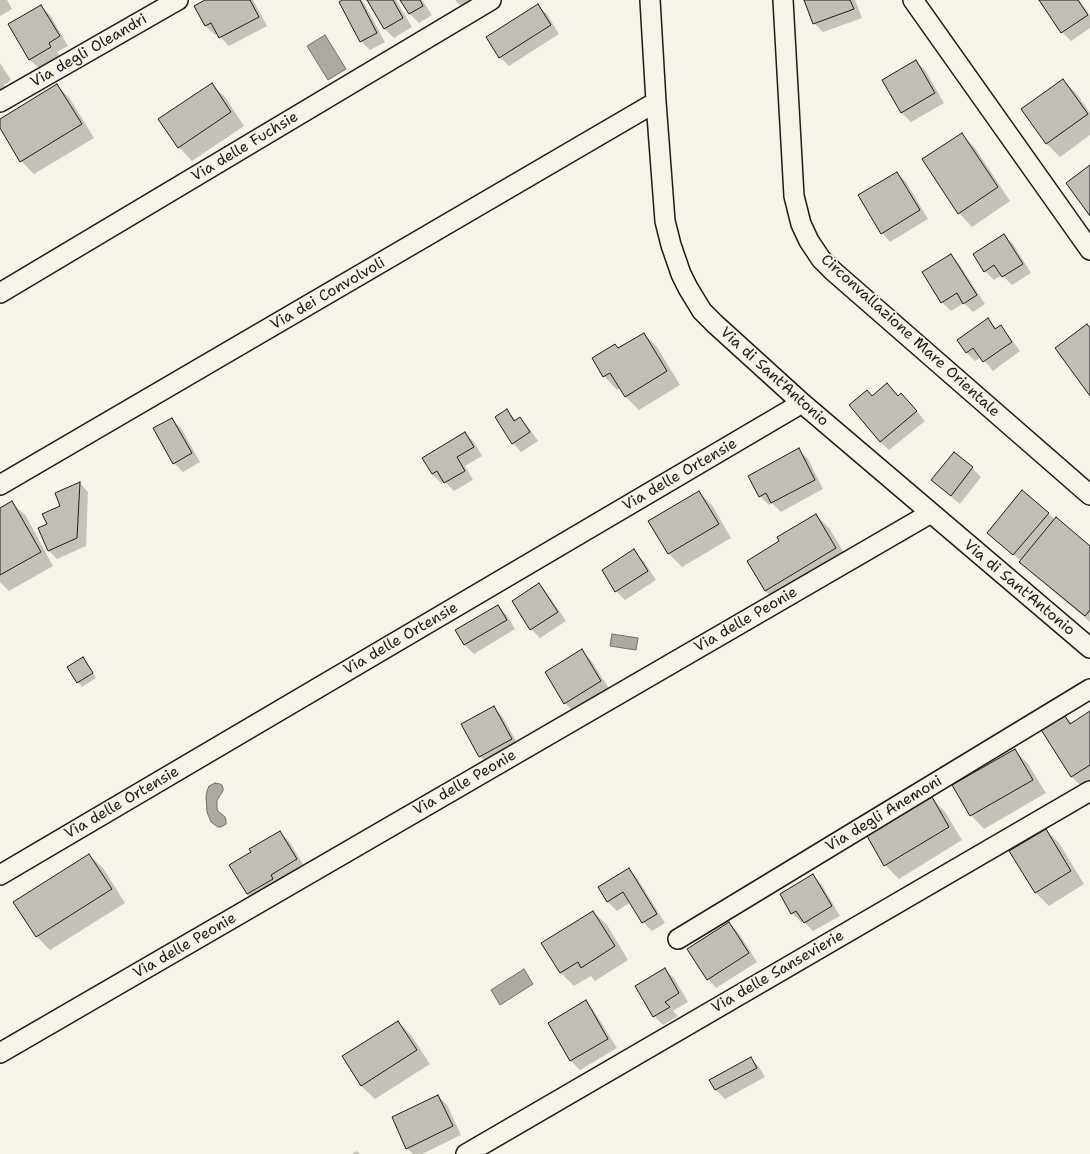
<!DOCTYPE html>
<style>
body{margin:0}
canvas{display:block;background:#f7f3e8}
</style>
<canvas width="1090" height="1154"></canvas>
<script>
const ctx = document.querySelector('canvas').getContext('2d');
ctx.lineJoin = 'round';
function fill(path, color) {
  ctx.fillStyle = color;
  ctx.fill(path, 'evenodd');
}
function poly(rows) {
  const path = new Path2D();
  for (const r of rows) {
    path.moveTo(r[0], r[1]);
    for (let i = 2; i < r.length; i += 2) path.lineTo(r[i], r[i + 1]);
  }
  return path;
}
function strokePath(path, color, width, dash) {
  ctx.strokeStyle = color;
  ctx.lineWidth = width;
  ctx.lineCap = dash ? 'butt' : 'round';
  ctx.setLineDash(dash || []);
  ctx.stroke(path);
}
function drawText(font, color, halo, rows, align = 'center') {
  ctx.font = font + ' "Shantell Sans",sans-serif';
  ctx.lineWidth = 3.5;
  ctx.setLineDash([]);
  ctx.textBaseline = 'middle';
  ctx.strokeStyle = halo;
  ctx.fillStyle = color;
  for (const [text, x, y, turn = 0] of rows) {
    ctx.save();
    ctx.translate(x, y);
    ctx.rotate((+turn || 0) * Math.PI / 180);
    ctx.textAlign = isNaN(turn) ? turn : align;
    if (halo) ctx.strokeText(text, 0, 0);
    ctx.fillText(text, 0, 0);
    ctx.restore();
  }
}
const water = poly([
 [325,35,346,69,328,80,307,46,325,35],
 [612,634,638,638,636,650,610,646,612,634],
 [215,783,220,784,222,785,223,788,223,791,217,800,217,808,218,811,225,817,226,820,226,824,221,827,218,827,211,822,207,812,206,797,207,791,209,786,215,783],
 [524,969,533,984,500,1005,491,990,524,969]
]);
fill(water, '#aca9a2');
strokePath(water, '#72716c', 1);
fill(poly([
 [0,0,7,0,12,9,0,16],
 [207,0,253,0,267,26,229,46,220,37,218,33,215,35,206,26,195,6],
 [344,0,362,0,364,3,385,42,370,50,361,41],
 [369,0,396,0,412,27,394,38,385,29],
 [401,0,422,0,432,15,419,23,410,14],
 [455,0,483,0,465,10],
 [805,0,855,0,862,18,823,32,814,23],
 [1040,0,1079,0,1090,16,1090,28,1071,41,1062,32],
 [41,6,50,15,68,46,57,52,60,56,39,68,30,60,10,25],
 [538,6,547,14,559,34,509,66,500,57],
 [916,61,925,70,944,103,911,122,902,113,883,80],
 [0,63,11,80,4,85,8,92,0,97],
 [1063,80,1077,94,1090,113,1090,135,1060,157,1046,143],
 [212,84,225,97,244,126,192,161,179,147],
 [57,85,70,99,94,138,34,174,21,161,0,126,0,120],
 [962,134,975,148,1010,201,972,227,959,213],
 [897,173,906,182,928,219,890,242,882,233],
 [1004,235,1013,244,1031,273,1012,285,1002,275,994,280,985,271],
 [951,255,959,264,985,304,973,312,964,303,951,311,942,302],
 [988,319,996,328,1001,327,1009,336,1020,351,993,371,981,357,975,361,966,352],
 [644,334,657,347,680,385,639,410,625,396,620,388,617,390,604,376,619,349],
 [872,397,898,397,910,403,925,421,889,450,880,442],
 [507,411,517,421,520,419,529,428,538,441,521,452,513,443],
 [172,419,181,428,200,462,183,472,174,463],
 [465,433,474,442,482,456,465,466,473,480,454,491,444,481,441,483,432,474,423,458],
 [799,450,808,459,823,489,781,512,772,503,769,505,760,496],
 [954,453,972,468,981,477,960,504,942,489,933,480],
 [80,483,88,492,86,546,57,559,48,550,48,524],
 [699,492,712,505,731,538,682,567,668,553],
 [12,503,26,516,53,566,9,591,0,582,0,509],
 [1048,513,1055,520,1090,547,1090,622,1034,575,1021,561,988,533],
 [816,515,829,528,849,561,779,604,765,591],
 [634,551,643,560,656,580,625,600,616,591],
 [539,584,547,593,566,621,540,638,531,629],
 [498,606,507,615,515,629,474,654,465,645,456,630],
 [582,651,590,659,610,690,574,712,565,703,546,673],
 [83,659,87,663,96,678,82,687,78,682],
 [493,707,502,716,520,748,489,765,480,756],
 [1090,712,1090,787,1085,790,1072,777,1041,728,1063,714,1073,724],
 [1015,750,1028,764,1046,793,984,829,971,815],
 [932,798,945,812,962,840,899,879,885,865],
 [1046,830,1059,843,1084,884,1049,906,1036,893],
 [280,832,289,841,305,868,256,903,247,894,253,852],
 [89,855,103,868,125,903,50,950,37,937,14,902],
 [629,869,637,878,665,923,652,931,643,922,631,902,617,911,608,902,599,887],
 [813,876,822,885,840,916,813,931,803,921,801,922,792,913],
 [593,912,607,925,628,960,595,981,591,976,574,986,561,973,542,943],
 [729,923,738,932,757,962,716,988,708,979],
 [665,970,674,978,688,1002,673,1011,678,1016,663,1025,654,1016,636,986],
 [586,1002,594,1011,617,1048,580,1070,571,1061,549,1023],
 [398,1022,411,1035,430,1064,375,1099,361,1086,343,1057],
 [750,1058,759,1067,765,1077,725,1099,716,1090,710,1080],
 [438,1096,447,1105,461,1135,422,1154,413,1154,407,1148],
 [357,1151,360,1154,352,1154]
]), '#0003');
const building = poly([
 [205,0,250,0,259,17,219,38,211,23,205,26,194,6,205,0],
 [342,0,360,0,377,33,360,42,339,2,342,0],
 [367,0,393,0,403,18,384,29,367,0],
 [400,0,420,0,423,6,409,14,400,0],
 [804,0,850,0,854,9,813,24,804,0],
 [1039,0,1078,0,1088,15,1061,33,1039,0],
 [538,4,551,25,499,58,486,37,538,4],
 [41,5,60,36,49,43,51,47,29,60,8,24,41,5],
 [916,60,935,93,901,113,882,80,916,60],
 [1063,79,1088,114,1046,144,1021,109,1063,79],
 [212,83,231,112,178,148,158,119,212,83],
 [57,84,82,124,20,162,0,128,0,119,57,84],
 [962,133,998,187,958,214,922,159,962,133],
 [1090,165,1090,216,1066,183,1090,165],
 [897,172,920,210,881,234,858,195,897,172],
 [1004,234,1023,264,1002,277,994,265,984,272,973,254,1004,234],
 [951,254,977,295,963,304,957,293,941,303,922,272,951,254],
 [988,318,995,329,1001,325,1012,342,983,362,973,348,966,353,957,340,988,318],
 [1087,324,1090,328,1090,396,1055,348,1087,324],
 [644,333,667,371,625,397,610,373,603,377,592,358,615,344,618,348,644,333],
 [887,383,898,396,901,393,917,411,880,442,849,405,867,390,872,396,887,383],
 [507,409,514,421,520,417,530,432,512,444,495,417,507,409],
 [172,418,192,453,173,464,153,428,172,418],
 [465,432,474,447,457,457,465,471,444,483,437,471,432,474,422,458,465,432],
 [799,448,815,480,771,503,766,493,759,497,748,476,799,448],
 [954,452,973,467,951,496,931,480,954,452],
 [80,482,77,538,48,551,38,528,47,524,42,514,60,506,55,493,80,482],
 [1022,490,1049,513,1013,555,987,533,1022,490],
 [699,491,719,524,668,554,648,521,699,491],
 [12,501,41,552,0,575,0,508,12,501],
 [816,514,836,548,765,591,747,561,779,541,777,537,816,514],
 [1056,517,1090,546,1090,610,1085,616,1019,562,1056,517],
 [634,549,648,571,615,592,602,570,634,549],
 [539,583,558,612,530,630,512,601,539,583],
 [498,605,507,620,464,645,455,630,498,605],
 [582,649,601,681,564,704,545,672,582,649],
 [83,657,93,673,77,683,67,667,83,657],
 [494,706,512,739,479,757,461,724,494,706],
 [1090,711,1090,765,1071,777,1040,728,1063,713,1070,724,1090,711],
 [1015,749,1033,780,970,816,952,785,1015,749],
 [932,797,949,827,884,866,867,836,932,797],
 [1046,829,1071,871,1035,893,1009,851,1046,829],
 [280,831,297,859,271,875,273,879,247,894,229,865,251,852,249,849,280,831],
 [89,854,112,889,36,937,13,902,89,854],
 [629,868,657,914,642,923,623,892,607,902,598,887,629,868],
 [813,874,832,906,804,923,796,911,791,914,780,894,813,874],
 [593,911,615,946,581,968,578,962,560,973,541,943,593,911],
 [729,922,749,953,707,980,687,949,729,922],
 [665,968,679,993,665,1002,670,1007,653,1017,635,986,665,968],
 [586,1000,608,1039,570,1061,548,1023,586,1000],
 [398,1021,417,1050,361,1086,342,1056,398,1021],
 [751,1057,757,1068,715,1090,709,1080,751,1057],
 [438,1095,453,1126,406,1149,392,1117,438,1095]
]);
fill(building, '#c0beb5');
strokePath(building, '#1c1c1c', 1);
const minor = poly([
 [650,0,656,102,665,221,671,245,681,274,688,288,702,311,715,324,802,403,1090,648],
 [783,0,794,196,801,224,809,241,821,259,833,271,1090,495],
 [913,0,1090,250],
 [0,102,178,0],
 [0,293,491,0],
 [0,485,656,102],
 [0,875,802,403],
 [678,939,1090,689],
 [0,1053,931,513],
 [466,1154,1090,791]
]);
strokePath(minor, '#1c1c1c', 22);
strokePath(minor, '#f7f3e8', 19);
drawText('15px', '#1c1c1c', '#f7f3e8', [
 ["Via degli Oleandri",89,51,-30],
 ["Via delle Fuchsie",245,147,-31],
 ["Via dei Convolvoli",328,294,-30],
 ["Circonvallazione Mare Orientale",910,336,42],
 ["Via di Sant'Antonio",774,377,42],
 ["Via delle Ortensie",680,475,-30],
 ["Via di Sant'Antonio",1019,588,40],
 ["Via delle Peonie",746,620,-30],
 ["Via delle Ortensie",401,639,-30],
 ["Via delle Peonie",465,783,-30],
 ["Via delle Ortensie",122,803,-30],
 ["Via degli Anemoni",884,814,-31],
 ["Via delle Peonie",185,946,-30],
 ["Via delle Sansevierie",778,972,-30]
]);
</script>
